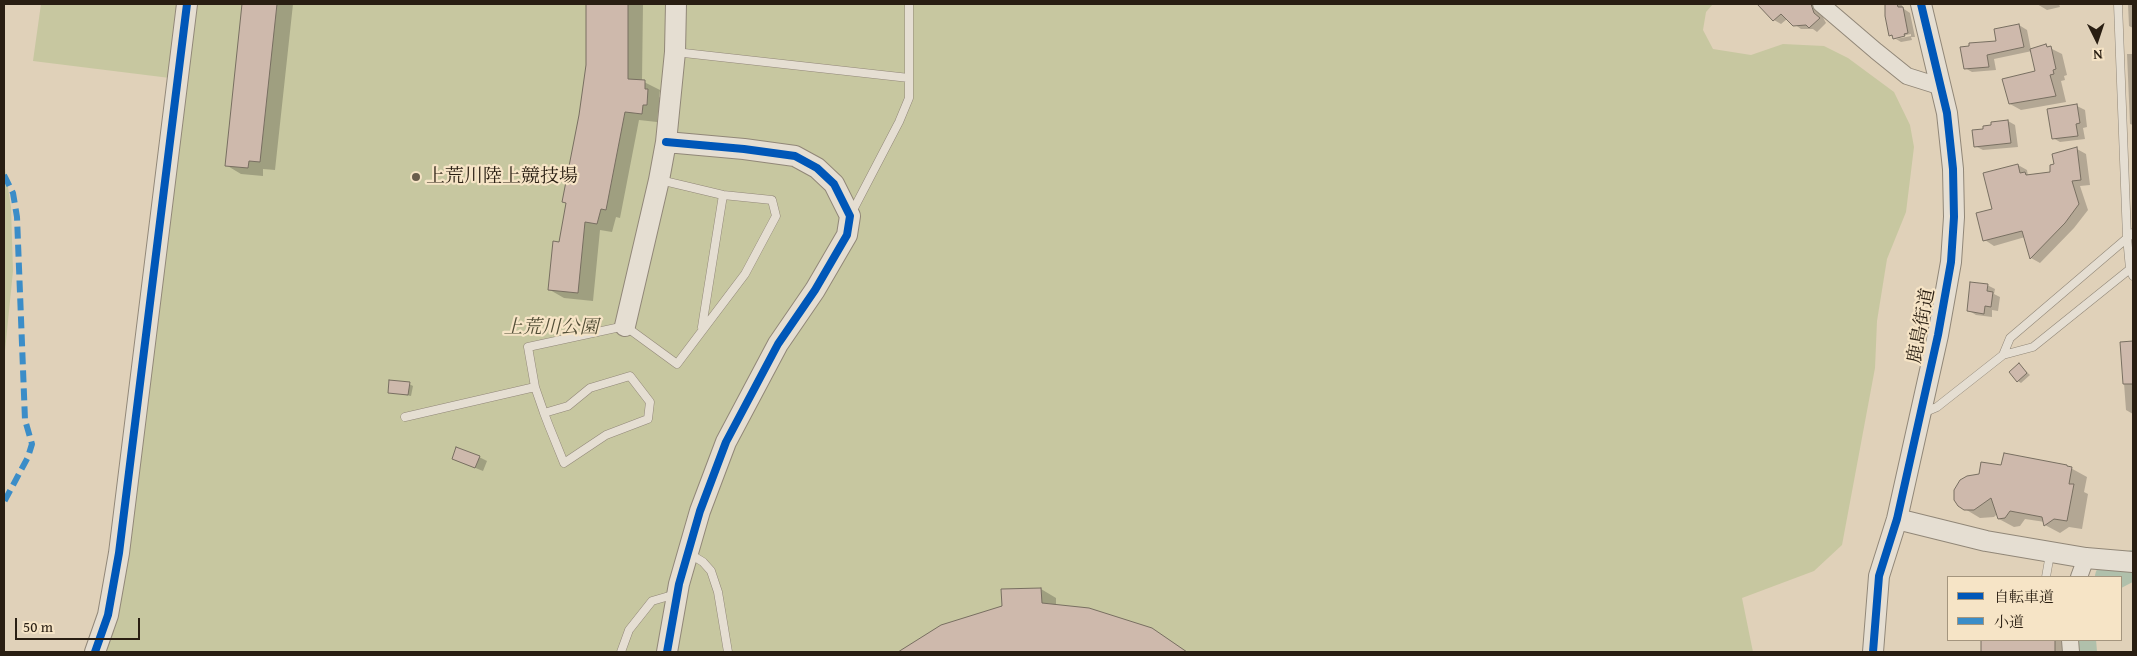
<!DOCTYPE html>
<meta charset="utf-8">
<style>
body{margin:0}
#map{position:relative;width:2137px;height:656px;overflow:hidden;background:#e0d1b9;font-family:"Gentium Book Plus","Noto Serif JP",serif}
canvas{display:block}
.frame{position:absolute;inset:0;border:5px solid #291e12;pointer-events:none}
.legend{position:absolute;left:1947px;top:576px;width:175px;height:65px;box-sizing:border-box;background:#f6e4c6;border:1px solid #a4957e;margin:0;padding:6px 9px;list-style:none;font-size:15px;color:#291e12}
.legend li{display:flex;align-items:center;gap:10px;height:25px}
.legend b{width:25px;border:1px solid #a4957e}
.north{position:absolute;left:2072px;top:15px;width:50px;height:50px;-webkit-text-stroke:4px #f6e4c6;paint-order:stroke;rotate:176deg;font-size:14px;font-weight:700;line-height:20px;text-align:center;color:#291e12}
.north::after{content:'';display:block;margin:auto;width:18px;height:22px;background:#291e12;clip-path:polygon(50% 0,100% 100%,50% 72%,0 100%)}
.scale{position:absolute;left:15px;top:618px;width:125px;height:22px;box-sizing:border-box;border:2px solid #291e12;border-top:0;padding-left:6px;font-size:15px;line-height:18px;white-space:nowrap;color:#291e12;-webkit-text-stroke:4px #f6e4c6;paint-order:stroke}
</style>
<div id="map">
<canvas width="2137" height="656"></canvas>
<div class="frame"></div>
<ul class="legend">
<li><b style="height:6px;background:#0057b8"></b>自転車道</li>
<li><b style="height:6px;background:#3b8dc8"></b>小道</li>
</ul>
<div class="north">N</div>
<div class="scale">50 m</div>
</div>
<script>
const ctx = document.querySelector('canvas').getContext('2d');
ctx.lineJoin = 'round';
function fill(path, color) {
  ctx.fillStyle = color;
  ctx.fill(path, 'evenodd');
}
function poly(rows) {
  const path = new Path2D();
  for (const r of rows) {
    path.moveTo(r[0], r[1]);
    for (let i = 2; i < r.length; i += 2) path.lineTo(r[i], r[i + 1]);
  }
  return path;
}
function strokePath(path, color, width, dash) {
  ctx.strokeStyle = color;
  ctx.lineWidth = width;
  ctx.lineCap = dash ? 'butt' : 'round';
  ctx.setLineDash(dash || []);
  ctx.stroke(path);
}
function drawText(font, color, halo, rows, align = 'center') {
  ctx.font = font + ' "Gentium Book Plus","Noto Serif JP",serif';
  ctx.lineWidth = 4.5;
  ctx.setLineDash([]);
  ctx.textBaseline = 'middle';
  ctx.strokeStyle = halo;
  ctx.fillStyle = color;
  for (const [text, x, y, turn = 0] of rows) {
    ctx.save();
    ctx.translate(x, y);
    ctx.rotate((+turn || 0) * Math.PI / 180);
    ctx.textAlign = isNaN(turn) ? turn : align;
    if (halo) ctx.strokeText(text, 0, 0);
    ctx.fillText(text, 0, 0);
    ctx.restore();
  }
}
fill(poly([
 [41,4,1713,4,1706,12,1703,30,1713,49,1751,55,1783,44,1824,46,1848,58,1894,92,1910,125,1914,147,1906,212,1887,259,1877,321,1875,368,1842,545,1814,571,1742,598,1753,652,95,652,178,79,33,61],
 [4,162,11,207,13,271,4,361]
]), '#c7c7a0');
fill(poly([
 [243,4,293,4,275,170,263,169,263,176,241,174,226,165],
 [588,4,643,4,642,81,660,90,659,97,662,99,661,113,658,112,657,122,639,120,620,218,616,217,612,232,600,230,593,301,564,298,550,290,560,243,581,115,587,65],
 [1758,4,1820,4,1818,8,1826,23,1817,32,1813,29,1801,29,1787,19,1781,24,1774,20],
 [1887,4,1901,4,1904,9,1910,13,1915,37,1911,37,1912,40,1901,42,1896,39,1911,36,1911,34,1896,37,1896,39,1890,35],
 [2037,4,2059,4,2060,7,2047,10],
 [2128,4,2133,4,2133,28,2129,26],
 [2019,25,2027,30,2031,50,2046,46,2062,54,2067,75,2064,76,2065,80,2061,81,2066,102,2021,110,2010,104,2037,72,2032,51,1994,59,1996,70,1972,72,1965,68],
 [2127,54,2133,54,2133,125,2130,124],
 [2077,106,2085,110,2087,127,2083,128,2085,139,2060,142,2053,138],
 [2008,121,2015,125,2018,147,1983,150,1975,146,1984,130],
 [2077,149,2086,154,2090,185,2080,186,2088,210,2074,228,2040,263,2031,258,2025,237,1994,246,1985,240,1994,209,2018,165,2027,170,2028,176,2052,173,2055,165],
 [1987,285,1995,289,1994,294,2000,297,1998,311,1992,310,1992,317,1976,315,1968,310],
 [2133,342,2133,414,2126,410,2121,343],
 [2019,365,2030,375,2021,383,2018,381],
 [409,384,413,386,411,396,389,392],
 [479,457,487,461,483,471,453,459],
 [2067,466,2087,477,2084,492,2088,494,2082,529,2069,527,2060,533,2045,525,2045,522,2025,519,2020,526,2014,527,1999,519,1997,514,1994,517,1980,518,1965,509,1980,475,2002,467],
 [1041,589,1056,598,1056,606,1167,639,1187,652,903,652,913,644],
 [1983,640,2066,640,2066,652,1983,652]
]), '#0003');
strokePath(poly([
 [2110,577,2133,565],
 [2081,640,2082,652]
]), '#b0c0ab', 30);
const building = poly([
 [242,4,277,4,260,162,249,161,248,168,225,166,242,4],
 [586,4,628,4,628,79,645,80,645,89,648,89,647,105,643,105,642,114,625,112,606,210,601,209,597,224,585,222,578,293,548,290,553,241,559,242,566,203,562,202,579,115,586,65,586,4],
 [1757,4,1811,4,1814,13,1820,18,1809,28,1806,25,1793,26,1781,14,1773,21,1757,4],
 [1885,4,1897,4,1898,7,1903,7,1908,33,1904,34,1905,36,1893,39,1892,35,1889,36,1885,16,1885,4],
 [2019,24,2024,47,1987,55,1989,67,1964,69,1960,47,1969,46,1969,43,1996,41,1994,29,2019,24],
 [2046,44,2047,47,2051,46,2056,69,2053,70,2054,74,2050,75,2056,96,2009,104,2002,79,2035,71,2030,49,2046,44],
 [2077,104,2080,123,2076,124,2078,136,2052,139,2047,109,2077,104],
 [2008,120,2011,143,1974,147,1972,130,1983,129,1983,126,1991,125,1991,122,2008,120],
 [2077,147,2081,180,2072,181,2079,204,2065,223,2030,259,2022,231,1983,241,1976,213,1992,209,1983,173,2018,164,2020,173,2025,172,2026,175,2050,172,2050,165,2054,164,2052,154,2077,147],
 [1970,282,1988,284,1987,291,1993,292,1991,307,1985,306,1984,314,1967,311,1970,282],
 [2133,341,2133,384,2123,384,2120,342,2133,341],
 [2019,363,2027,373,2017,382,2009,372,2019,363],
 [389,380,410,382,408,395,388,393,389,380],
 [456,447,480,456,475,468,452,459,456,447],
 [2004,453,2067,465,2067,466,2072,467,2069,484,2074,484,2067,521,2054,519,2044,526,2042,517,2010,511,2005,518,1998,519,1991,498,1974,510,1964,510,1958,506,1954,500,1954,490,1960,480,1967,476,1979,474,1981,462,2001,465,2004,453],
 [1041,588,1042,603,1089,608,1152,628,1187,652,898,652,941,625,1002,606,1001,589,1041,588],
 [1981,640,2055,640,2055,652,1981,652,1981,640]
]);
fill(building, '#ceb9ac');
strokePath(building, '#786f61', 1);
const service = poly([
 [2118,4,2127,237,2130,269,2133,276],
 [675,52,909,78],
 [851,214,899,122,909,98,909,4],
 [702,327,723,195],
 [2003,355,2010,338,2133,233],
 [535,387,544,413,549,426,564,463,606,435,648,419,650,402,630,376,590,388,568,406,544,413],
 [1923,413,1937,407,2003,355,2033,347,2130,269,2133,270],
 [405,417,535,387,528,347,625,326,677,364,745,274,776,216,772,200,723,195,660,180],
 [690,554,703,562,711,571,718,592,728,652],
 [2046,577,2050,554],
 [621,652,629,630,652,601,676,594]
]);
const minor = poly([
 [1821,4,1876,51,1907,76,1942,87],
 [2079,577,2086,558],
 [2070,640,2071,652]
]);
const tertiary = poly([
 [666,142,744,149,795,156,817,168,834,184,850,216,847,235,815,290,778,344,726,442,700,511,679,584,667,652],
 [625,326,659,180,666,142,675,52,676,4],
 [1897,519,1986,541,2086,558,2133,562],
 [95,652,108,615,119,553,187,4],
 [1873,652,1879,576,1897,519,1938,335,1951,262,1954,217,1953,169,1947,113,1921,4]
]);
strokePath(service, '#918778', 9);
strokePath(minor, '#918778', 18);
strokePath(tertiary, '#918778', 22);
strokePath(service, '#e5ded2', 8);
strokePath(minor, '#e5ded2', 16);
strokePath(tertiary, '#e5ded2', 20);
strokePath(poly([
 [4,175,13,193,17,217,25,420,32,444,28,457,4,502]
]), '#3b8dc8', 6, [12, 6]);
strokePath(poly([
 [666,142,744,149,795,156,817,168,834,184,850,216,847,235,815,290,778,344,726,442,700,511,679,584,667,652],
 [95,652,108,615,119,553,187,4],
 [1873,652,1879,576,1897,519,1938,335,1951,262,1954,217,1953,169,1947,113,1921,4]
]), '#0057b8', 8);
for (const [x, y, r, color] of [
 [416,177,5,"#695d4c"]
]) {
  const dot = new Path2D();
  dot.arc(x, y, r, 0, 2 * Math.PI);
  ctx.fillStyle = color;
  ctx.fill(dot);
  strokePath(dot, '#f6e4c6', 2);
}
drawText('19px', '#291e12', '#f6e4c6', [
 ["上荒川陸上競技場",426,177]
], 'left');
drawText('19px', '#291e12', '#f6e4c6', [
 ["鹿島街道",1922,326,-79]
]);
drawText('italic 19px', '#524e37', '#f6e4c6', [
 ["上荒川公園",551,328]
]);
</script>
